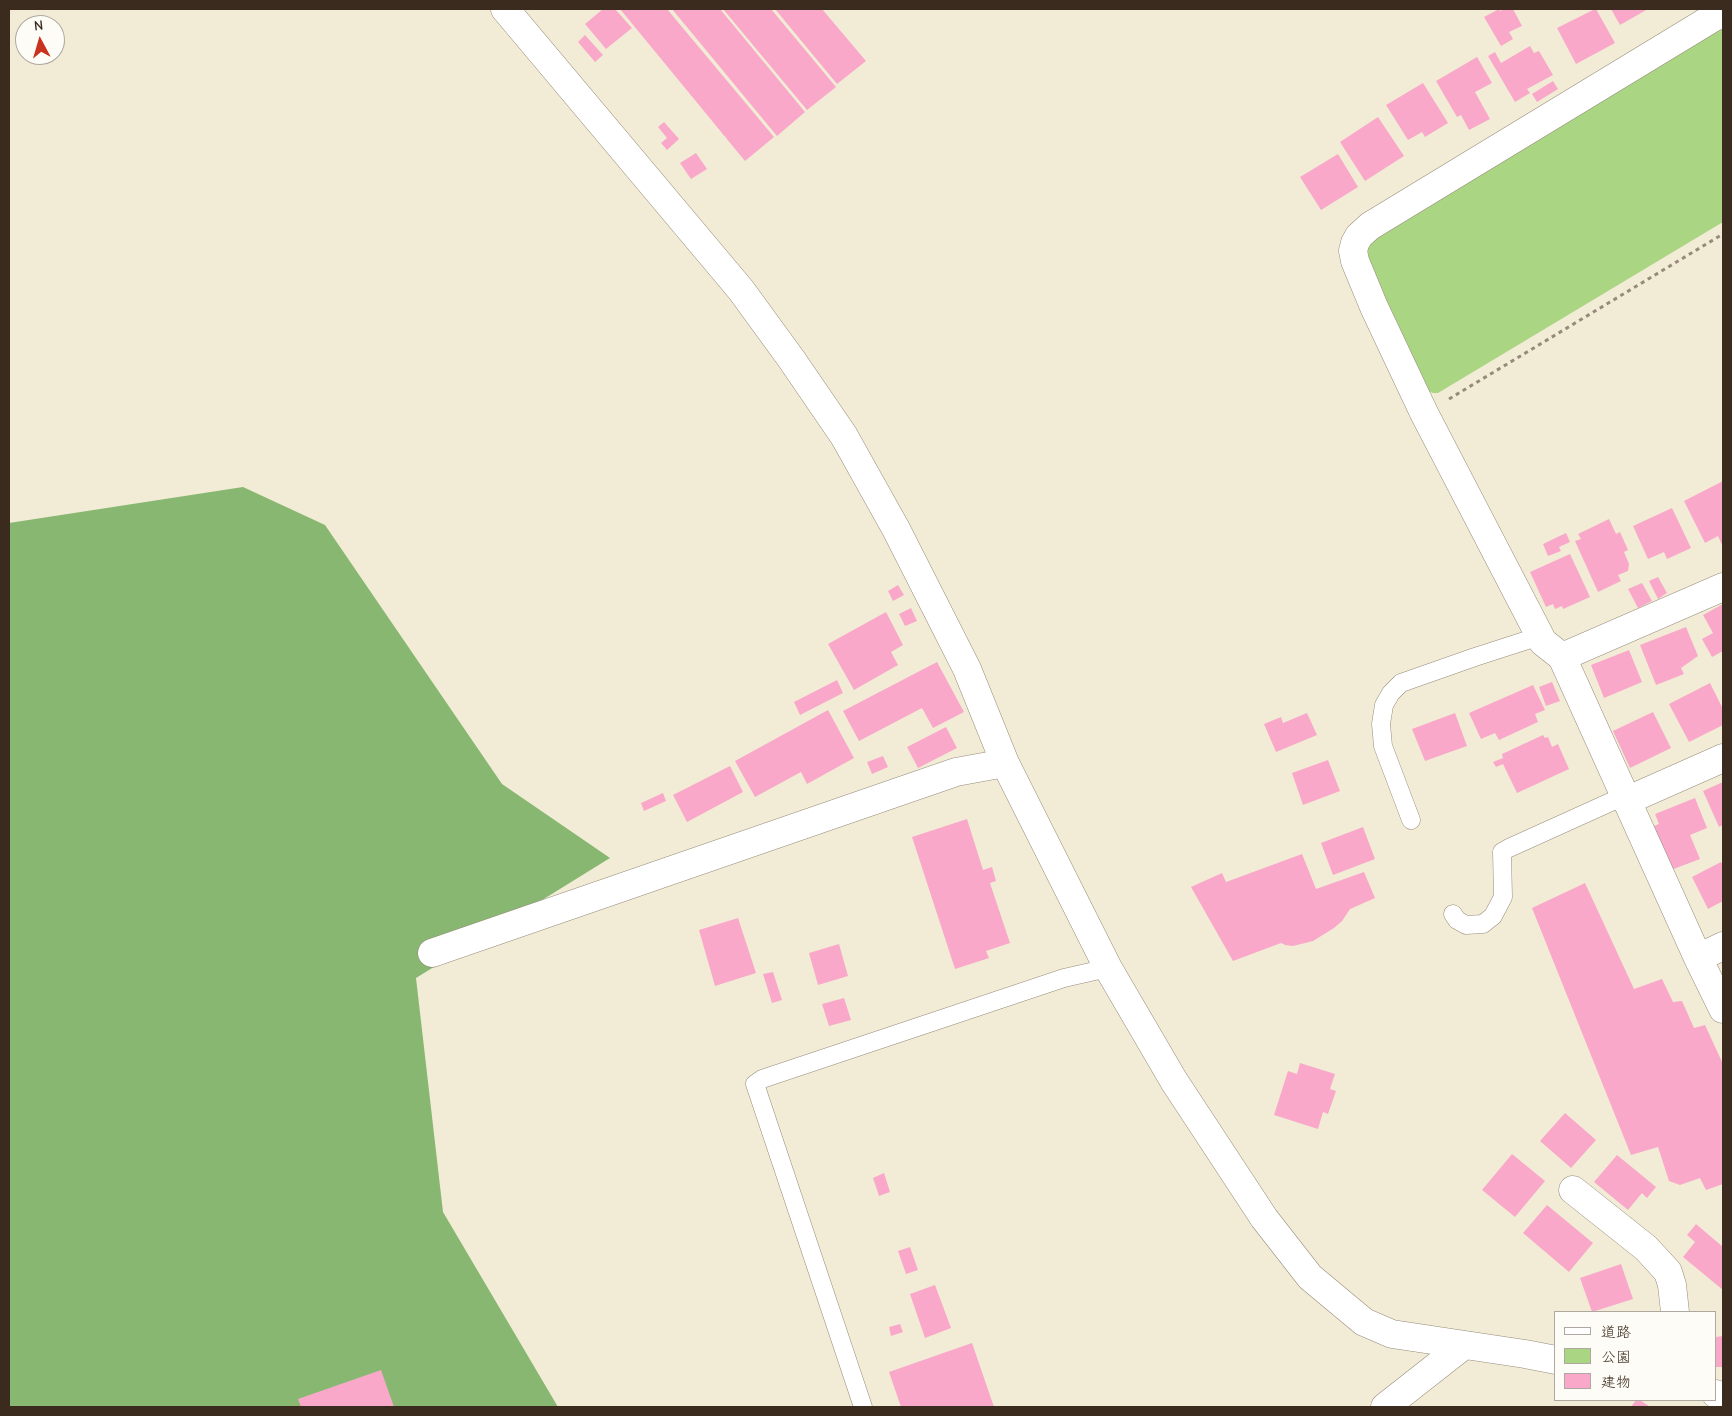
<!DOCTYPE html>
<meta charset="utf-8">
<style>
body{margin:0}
#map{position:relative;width:1732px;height:1416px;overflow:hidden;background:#f2ecd6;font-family:"Comic Neue","Klee One",sans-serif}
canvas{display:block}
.frame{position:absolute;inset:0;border:10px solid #3b2a1e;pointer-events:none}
.legend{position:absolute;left:1554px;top:1311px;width:162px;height:90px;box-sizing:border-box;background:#fdfcf7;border:1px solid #afa8a0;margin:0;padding:6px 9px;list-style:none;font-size:15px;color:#3b2a1e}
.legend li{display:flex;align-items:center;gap:10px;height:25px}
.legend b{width:25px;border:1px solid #afa8a0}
.north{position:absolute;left:15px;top:15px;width:50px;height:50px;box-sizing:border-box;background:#fdfcf7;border:1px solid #afa8a0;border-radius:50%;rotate:354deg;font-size:14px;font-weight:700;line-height:20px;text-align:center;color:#3b2a1e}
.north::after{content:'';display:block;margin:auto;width:18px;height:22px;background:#c8321e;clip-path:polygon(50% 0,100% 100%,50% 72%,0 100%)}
</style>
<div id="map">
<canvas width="1732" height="1416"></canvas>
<div class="frame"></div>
<ul class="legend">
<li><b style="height:6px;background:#fff"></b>道路</li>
<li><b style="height:14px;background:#aad683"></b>公園</li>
<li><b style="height:14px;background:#f9a8ca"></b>建物</li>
</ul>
<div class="north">N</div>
</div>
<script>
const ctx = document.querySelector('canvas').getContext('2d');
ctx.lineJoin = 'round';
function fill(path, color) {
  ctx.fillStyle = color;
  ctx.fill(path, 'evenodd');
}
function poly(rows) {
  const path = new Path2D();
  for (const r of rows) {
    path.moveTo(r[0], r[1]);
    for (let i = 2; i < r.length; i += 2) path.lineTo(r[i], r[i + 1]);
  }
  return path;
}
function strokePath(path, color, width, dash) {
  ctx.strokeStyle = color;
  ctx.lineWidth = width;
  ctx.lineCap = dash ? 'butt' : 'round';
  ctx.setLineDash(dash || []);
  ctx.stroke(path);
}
fill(poly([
 [1723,25,1723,222,1438,393,1433,393,1426,390,1365,258,1370,239]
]), '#aad683');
fill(poly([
 [243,487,325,525,502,784,610,858,416,978,443,1212,558,1407,9,1407,9,523]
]), '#87b771');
fill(poly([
 [603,9,615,9,632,28,606,49,585,24],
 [620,9,667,9,774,137,745,161],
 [672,9,720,9,805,112,777,136],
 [723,9,771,9,836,87,807,110],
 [775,9,822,9,866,61,837,84],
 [1499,9,1500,11,1505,9,1513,9,1522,26,1509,32,1513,39,1501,46,1484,17],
 [1595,9,1596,9,1615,43,1576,64,1557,28],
 [1611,9,1648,9,1620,25],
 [585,35,603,55,595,62,578,42],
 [1530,46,1534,53,1539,51,1553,75,1527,89,1530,93,1515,102,1488,56,1495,52,1501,63],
 [1477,57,1492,83,1475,92,1490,119,1469,130,1461,115,1457,117,1436,81],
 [1553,81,1558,89,1537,102,1532,94],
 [1423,83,1448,123,1425,137,1422,132,1408,140,1386,105],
 [1378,117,1404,156,1365,181,1340,142],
 [664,122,679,139,667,150,661,143,667,138,658,127],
 [696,153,707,169,691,179,680,163],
 [1338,154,1358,187,1321,210,1300,177],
 [1723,481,1723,547,1718,536,1705,543,1684,501],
 [1672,508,1691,548,1667,559,1664,552,1648,559,1633,526],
 [1609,519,1616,534,1620,532,1628,550,1624,552,1629,564,1628,571,1618,575,1621,581,1598,592,1575,541,1581,539,1578,534],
 [1566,533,1570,542,1559,547,1561,551,1548,556,1543,544],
 [1570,554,1590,597,1563,609,1562,606,1555,609,1553,604,1546,607,1530,572],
 [1658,577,1667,593,1658,599,1649,581],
 [1642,583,1652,601,1638,608,1628,589],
 [898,585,904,595,893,601,888,591],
 [1723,604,1723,651,1712,657,1702,639,1713,633,1703,615],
 [911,608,917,621,905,626,899,614],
 [886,612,903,645,891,652,898,665,854,690,828,644],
 [1686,627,1698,656,1681,668,1684,674,1656,685,1640,645],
 [1629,650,1642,682,1604,698,1591,665],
 [937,662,964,712,933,728,922,708,859,741,843,711],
 [837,680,843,693,800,715,794,702],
 [1552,682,1560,701,1546,706,1539,687],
 [1710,683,1723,709,1723,725,1689,742,1669,704],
 [1533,685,1545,710,1535,714,1538,722,1499,740,1495,733,1481,739,1469,713],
 [828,710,854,758,807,784,801,772,755,797,735,761],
 [1653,712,1671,748,1630,768,1613,731],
 [1307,713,1317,735,1276,752,1264,724,1281,717,1283,723],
 [1455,713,1467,746,1425,761,1412,729],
 [946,727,957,748,918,768,907,747],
 [1543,735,1545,738,1548,737,1552,747,1558,744,1569,769,1517,793,1503,764,1496,767,1493,762,1503,758,1502,754],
 [883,756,888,767,872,774,867,762],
 [1328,760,1340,791,1303,805,1292,773],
 [730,766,743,792,687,822,673,795],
 [1723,782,1723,825,1719,827,1703,791],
 [663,793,666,801,644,811,641,803],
 [1695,798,1707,828,1690,835,1700,859,1671,870,1654,826,1659,824,1655,814],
 [967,819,983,870,992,867,996,881,990,883,1010,943,986,951,989,958,955,969,912,837],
 [1363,827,1375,859,1333,875,1321,843],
 [1302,854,1316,889,1364,872,1375,898,1350,909,1342,921,1334,928,1313,941,1293,946,1285,945,1281,943,1233,961,1191,887,1222,873,1226,882],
 [1721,862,1723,866,1723,901,1708,909,1692,877],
 [1585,883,1634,989,1662,979,1673,1002,1682,1001,1694,1028,1705,1025,1723,1064,1723,1184,1706,1190,1700,1178,1680,1185,1669,1181,1658,1147,1631,1155,1532,908],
 [738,918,756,973,715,986,699,930],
 [839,944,848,976,818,985,809,953],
 [773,972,782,1000,772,1003,763,974],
 [844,998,851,1020,829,1026,822,1004],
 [1300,1063,1335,1074,1330,1089,1336,1091,1328,1114,1323,1112,1318,1129,1274,1115,1288,1071,1297,1074],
 [1565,1113,1596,1140,1571,1168,1540,1141],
 [1512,1154,1545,1181,1515,1217,1482,1190],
 [1617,1155,1656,1187,1647,1198,1642,1193,1628,1210,1594,1182],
 [884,1173,890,1192,879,1196,873,1178],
 [1547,1205,1593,1243,1569,1272,1523,1233],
 [1696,1224,1723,1247,1723,1290,1683,1257,1695,1242,1687,1235],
 [910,1247,918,1270,906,1274,898,1251],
 [1621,1264,1633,1299,1592,1312,1580,1278],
 [935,1285,951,1328,925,1338,910,1294],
 [900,1324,903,1332,891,1336,889,1327],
 [1723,1336,1723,1367,1716,1367,1716,1337],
 [972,1343,994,1407,901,1407,889,1372],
 [381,1370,394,1407,301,1407,298,1399],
 [1636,1400,1640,1400,1650,1407,1631,1407]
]), '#f9a8ca');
const service = poly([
 [1411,820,1383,746,1381,724,1384,705,1391,693,1401,683,1475,657,1540,636],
 [1453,914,1457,920,1466,925,1483,924,1493,916,1503,897,1502,852,1509,848,1624,796],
 [863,1407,755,1084,762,1079,1064,978,1108,968]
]);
const minor = poly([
 [505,9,741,290,792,360,844,436,896,529,967,669,1005,763,1108,968,1174,1081,1264,1218,1310,1277,1364,1322,1392,1334,1525,1354,1556,1360],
 [1723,14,1714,17,1370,226,1359,236,1355,243,1353,251,1355,261,1374,307,1424,413,1543,642,1562,657,1698,958,1723,946],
 [1562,657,1723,587],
 [1626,801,1723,758],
 [432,953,956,772,1005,763],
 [1698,958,1723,1009],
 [1573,1190,1646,1248,1658,1261,1668,1272,1672,1285,1675,1312],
 [1716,1394,1723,1398],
 [1385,1407,1464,1345]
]);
strokePath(service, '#968b7a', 19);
strokePath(minor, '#968b7a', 29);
strokePath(poly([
 [1449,399,1723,234]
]), '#968b7a', 3, [4, 4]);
strokePath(service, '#fff', 18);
strokePath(minor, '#fff', 28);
</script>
